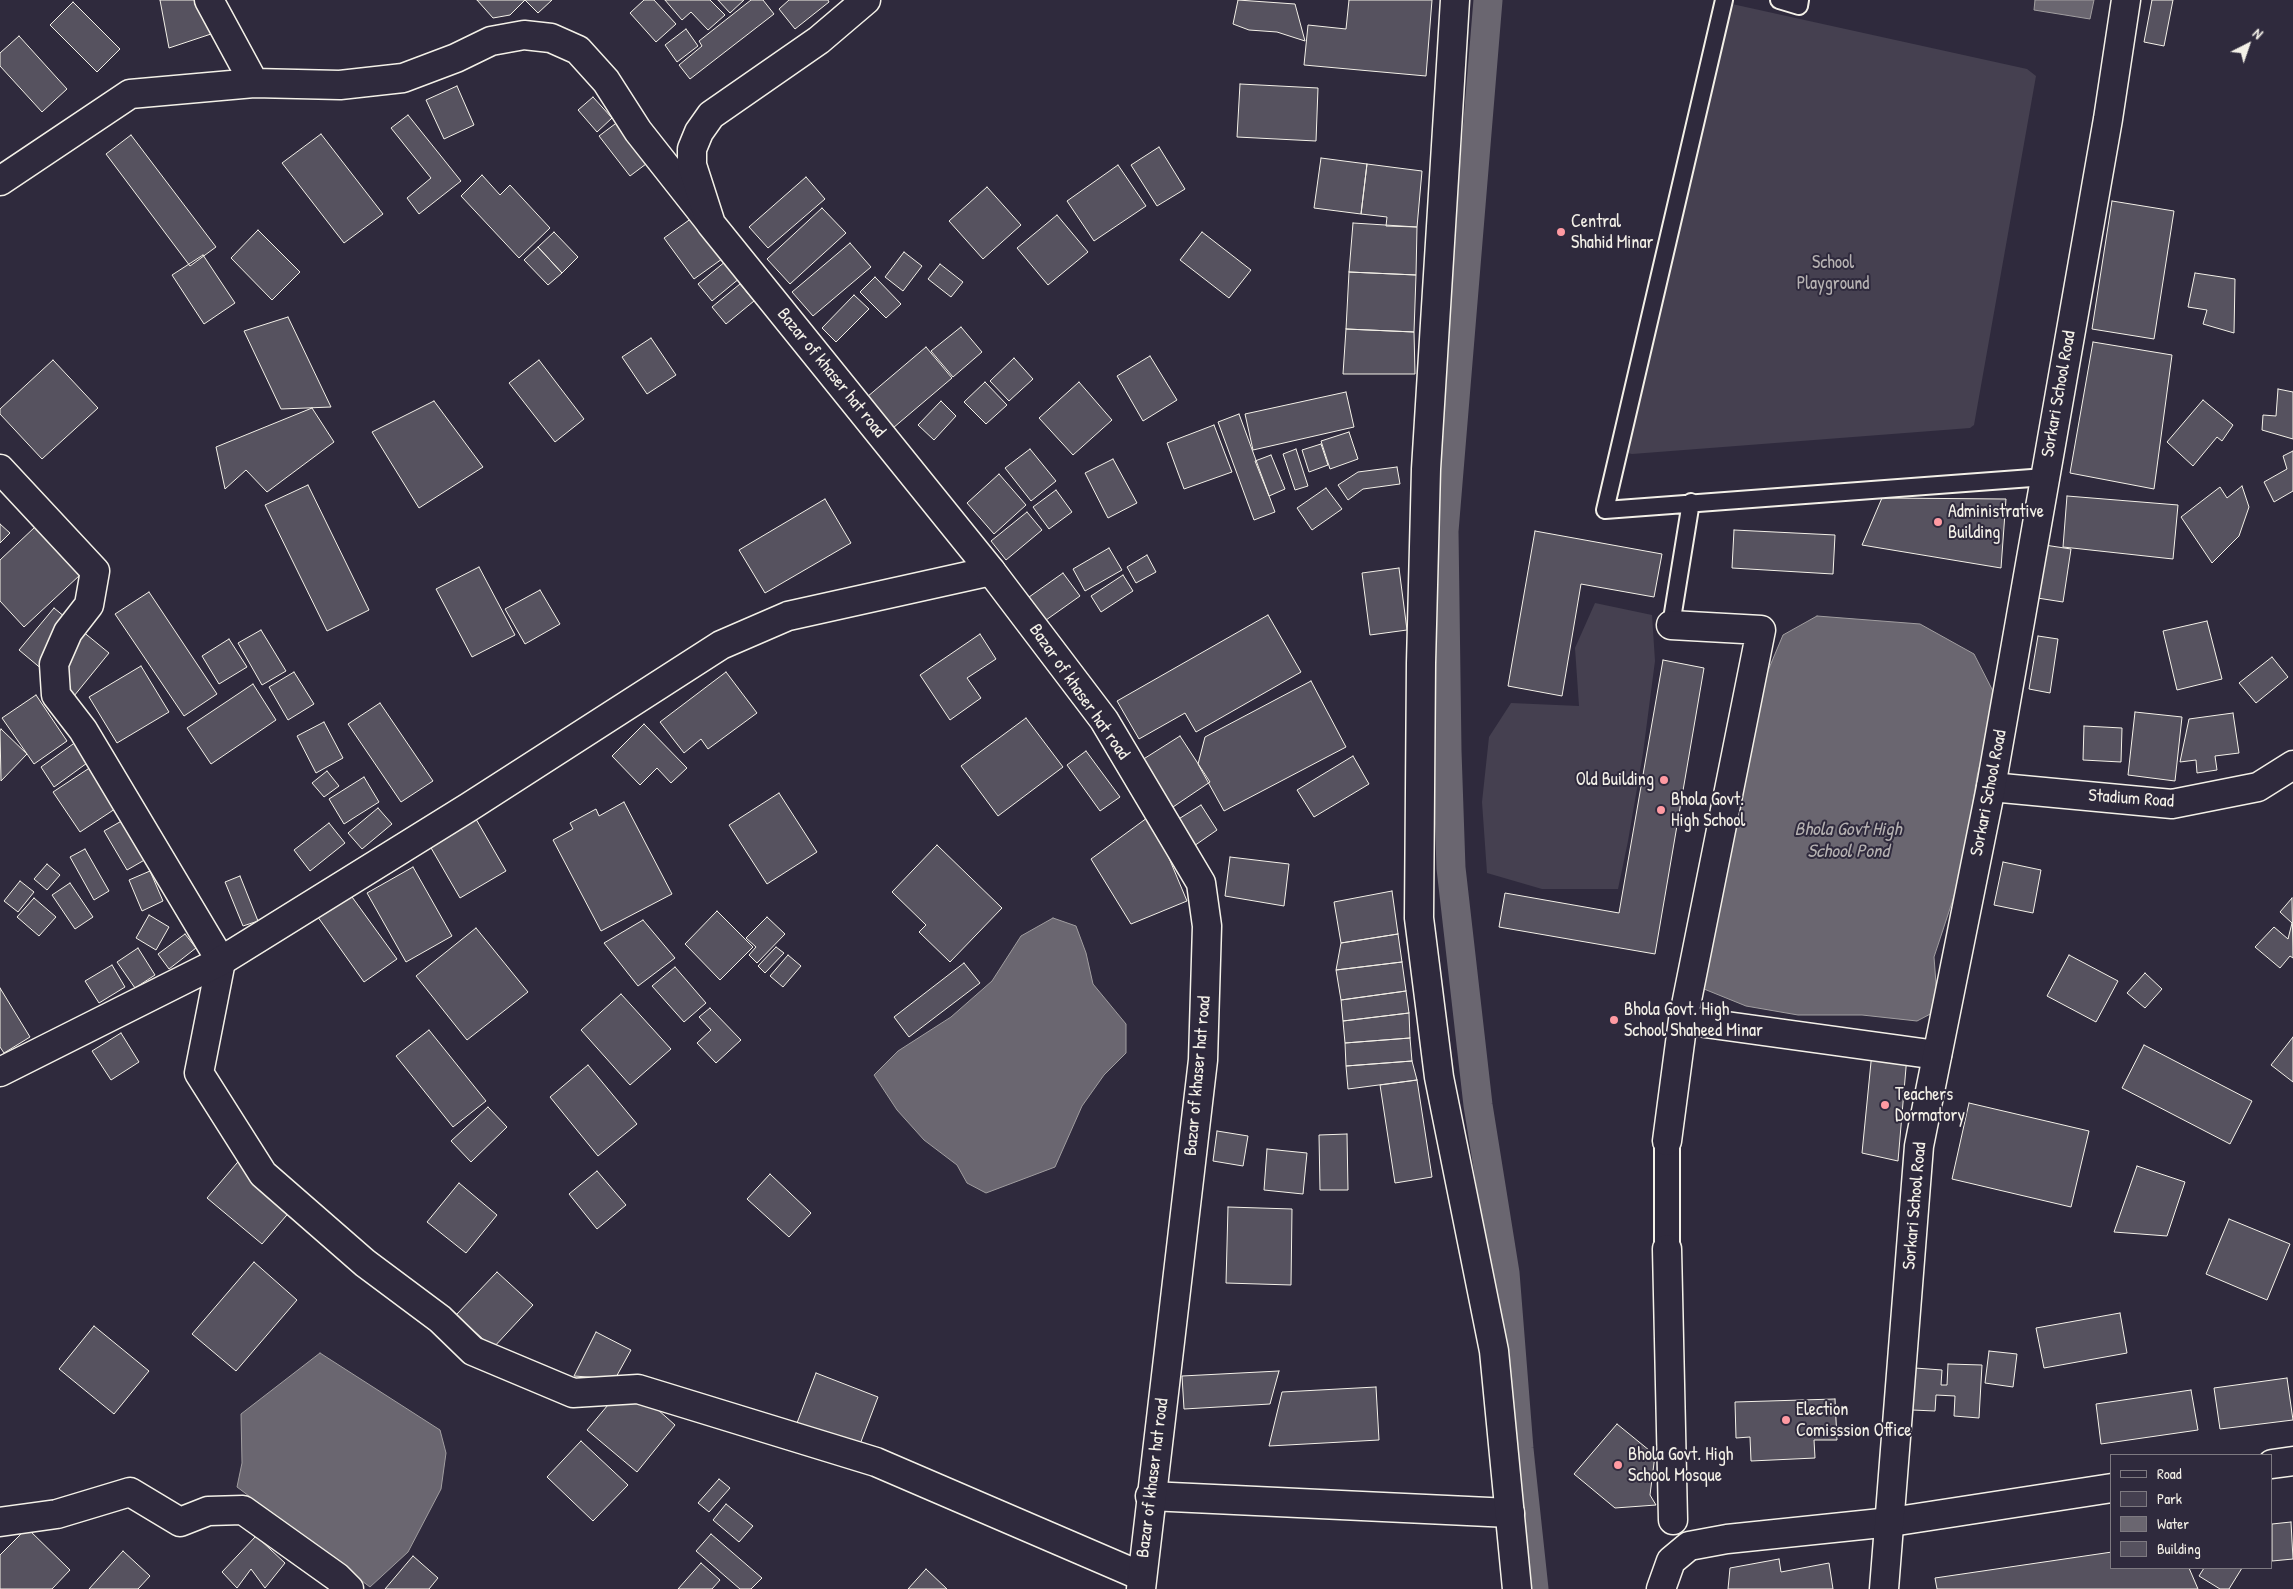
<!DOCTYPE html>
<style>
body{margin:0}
#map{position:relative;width:2293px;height:1589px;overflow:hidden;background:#2f2a3d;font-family:"Patrick Hand",sans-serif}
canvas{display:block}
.legend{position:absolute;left:2110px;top:1454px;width:162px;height:115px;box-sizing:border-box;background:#2f2a3d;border:1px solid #7e7a81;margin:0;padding:6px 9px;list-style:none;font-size:15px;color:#f4f1e8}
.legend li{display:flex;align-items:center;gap:10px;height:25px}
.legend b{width:25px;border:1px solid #7e7a81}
.north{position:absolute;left:2223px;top:20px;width:50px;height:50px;-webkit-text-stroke:4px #2f2a3d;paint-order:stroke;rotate:41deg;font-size:14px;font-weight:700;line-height:20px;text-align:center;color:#f4f1e8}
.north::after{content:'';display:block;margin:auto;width:18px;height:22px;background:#f4f1e8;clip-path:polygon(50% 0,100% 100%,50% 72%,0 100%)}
</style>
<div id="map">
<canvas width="2293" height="1589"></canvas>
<ul class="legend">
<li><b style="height:6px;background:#2f2a3d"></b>Road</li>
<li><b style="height:14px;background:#454050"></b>Park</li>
<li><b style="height:14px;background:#6a6670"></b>Water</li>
<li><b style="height:14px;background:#56525f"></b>Building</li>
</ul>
<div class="north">N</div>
</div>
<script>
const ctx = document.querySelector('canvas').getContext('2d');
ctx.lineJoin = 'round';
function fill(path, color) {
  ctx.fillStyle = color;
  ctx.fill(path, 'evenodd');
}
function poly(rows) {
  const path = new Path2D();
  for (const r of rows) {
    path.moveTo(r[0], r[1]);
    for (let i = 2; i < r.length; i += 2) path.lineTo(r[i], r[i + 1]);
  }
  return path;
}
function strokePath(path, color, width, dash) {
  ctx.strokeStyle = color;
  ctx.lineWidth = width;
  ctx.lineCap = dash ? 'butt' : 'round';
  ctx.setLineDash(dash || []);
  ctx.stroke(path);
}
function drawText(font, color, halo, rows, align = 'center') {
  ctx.font = font + ' "Patrick Hand",sans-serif';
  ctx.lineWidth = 4;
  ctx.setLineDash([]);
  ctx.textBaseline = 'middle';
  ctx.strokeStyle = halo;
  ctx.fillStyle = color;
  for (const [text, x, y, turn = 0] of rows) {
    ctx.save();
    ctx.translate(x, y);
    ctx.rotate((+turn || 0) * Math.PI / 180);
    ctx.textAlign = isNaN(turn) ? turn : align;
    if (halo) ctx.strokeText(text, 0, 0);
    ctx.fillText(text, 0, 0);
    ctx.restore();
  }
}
fill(poly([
 [1732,4,2027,69,2036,76,1974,425,1970,428,1632,454,1624,452,1728,8],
 [1595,603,1652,615,1655,661,1643,753,1628,841,1618,889,1542,889,1487,873,1482,802,1489,737,1511,703,1579,706,1575,648]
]), '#454050');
const water = poly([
 [2035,0,2094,0,2090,19,2034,10,2035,0],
 [1817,616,1920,624,1974,654,1997,699,1977,776,1962,872,1934,957,1938,1010,1917,1021,1862,1015,1798,1015,1746,1006,1704,989,1721,872,1767,673,1783,635,1817,616],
 [1053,918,1076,926,1086,953,1093,984,1126,1024,1126,1053,1104,1075,1082,1106,1055,1167,986,1193,967,1183,957,1165,924,1140,897,1110,874,1075,898,1051,951,1017,992,981,1021,936,1053,918],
 [320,1353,440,1430,446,1453,441,1489,408,1552,370,1587,237,1487,242,1463,241,1414,320,1353]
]);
fill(water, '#6a6670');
strokePath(water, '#a19ea0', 1);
strokePath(poly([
 [1488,0,1444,531,1447,751,1451,868,1478,1105,1505,1273,1519,1449,1534,1589]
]), '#6a6670', 29);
const building = poly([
 [160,0,201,0,214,33,169,48,160,0],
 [477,0,552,0,538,13,525,0,510,15,493,18,477,0],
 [644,0,654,0,676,24,656,42,630,13,644,0],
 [665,0,710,0,725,15,708,30,691,12,682,20,665,0],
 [718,0,744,0,730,13,718,0],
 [751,0,763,0,774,14,690,79,679,65,702,46,699,41,751,0],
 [789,0,828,0,829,2,795,29,779,9,789,0],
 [1238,0,1295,4,1305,41,1277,32,1249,30,1233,24,1238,0],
 [1349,0,1432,0,1426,76,1304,65,1308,25,1346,29,1349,0],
 [2152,0,2173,0,2164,46,2144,42,2152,0],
 [73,2,120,49,97,72,50,25,73,2],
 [686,29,698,46,677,62,665,45,686,29],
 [19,36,67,89,42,112,0,66,0,53,19,36],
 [1240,84,1318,88,1316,141,1237,137,1240,84],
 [457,86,474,125,444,139,426,100,457,86],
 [593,97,612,118,597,132,578,110,593,97],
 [408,115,461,181,419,214,407,198,431,178,391,128,408,115],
 [619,121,650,161,630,176,599,136,619,121],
 [321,134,383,214,344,243,282,163,321,134],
 [131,135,216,247,190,266,106,154,131,135],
 [1159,147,1185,189,1157,206,1131,165,1159,147],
 [1321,158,1367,164,1361,214,1314,208,1321,158],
 [1367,164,1422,171,1417,227,1386,226,1387,217,1361,214,1367,164],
 [1118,165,1146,206,1094,241,1067,201,1118,165],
 [482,175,500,195,510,185,550,228,519,258,461,196,482,175],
 [806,177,825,199,768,248,749,227,806,177],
 [987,187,1021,225,983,259,949,221,987,187],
 [2112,201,2174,211,2154,339,2092,329,2112,201],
 [822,208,846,233,790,284,767,259,822,208],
 [1057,215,1088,252,1048,285,1017,248,1057,215],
 [692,218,722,259,694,279,664,238,692,218],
 [1353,223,1417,227,1416,275,1349,272,1353,223],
 [258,230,300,272,272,300,231,258,258,230],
 [554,232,578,257,562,273,538,247,554,232],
 [1202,232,1251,270,1229,298,1180,260,1202,232],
 [850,243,871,267,813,316,792,292,850,243],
 [538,247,562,273,548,285,524,260,538,247],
 [904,252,922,266,903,291,885,277,904,252],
 [203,255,235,303,204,324,172,275,203,255],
 [726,261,740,278,712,301,698,284,726,261],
 [940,264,963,282,951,297,928,279,940,264],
 [1349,272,1416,275,1414,332,1346,329,1349,272],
 [2195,273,2235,279,2234,333,2203,324,2207,310,2188,307,2195,273],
 [875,277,901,304,886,318,860,292,875,277],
 [740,284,754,301,726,324,712,307,740,284],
 [854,295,869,309,836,342,822,328,854,295],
 [288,317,331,407,281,409,244,331,288,317],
 [961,327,982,352,953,377,931,351,961,327],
 [1346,329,1414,332,1415,374,1343,374,1346,329],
 [651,338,676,375,647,394,622,357,651,338],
 [2093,342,2172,355,2154,489,2070,473,2093,342],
 [926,347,952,378,893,428,867,397,926,347],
 [1150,356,1177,400,1143,421,1117,376,1150,356],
 [1014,358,1033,379,1009,401,990,381,1014,358],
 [53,360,98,408,42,459,0,414,0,409,53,360],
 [539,360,584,419,555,442,509,383,539,360],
 [985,382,1007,405,986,424,964,402,985,382],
 [1079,382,1112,420,1073,455,1039,418,1079,382],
 [2278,389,2293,392,2293,439,2262,430,2263,415,2276,416,2278,389],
 [1346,392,1354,427,1253,450,1245,414,1346,392],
 [2203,400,2233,425,2222,441,2217,437,2193,466,2167,442,2203,400],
 [434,401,483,467,419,508,372,432,434,401],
 [941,401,956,416,934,440,918,425,941,401],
 [312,408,334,442,267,492,246,470,225,489,216,447,312,408],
 [1239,414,1275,512,1254,520,1218,422,1239,414],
 [1214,425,1232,472,1184,489,1167,443,1214,425],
 [1349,432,1358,459,1330,469,1321,441,1349,432],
 [1321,444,1328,465,1309,472,1302,450,1321,444],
 [1030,449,1056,481,1031,501,1005,468,1030,449],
 [1296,449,1308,486,1295,490,1283,454,1296,449],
 [2293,451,2293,491,2274,502,2264,482,2287,469,2283,456,2293,451],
 [1271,455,1285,489,1269,496,1255,461,1271,455],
 [1113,459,1137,503,1108,518,1085,473,1113,459],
 [1397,467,1400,484,1363,489,1348,500,1338,485,1358,472,1397,467],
 [999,474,1026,505,994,534,967,503,999,474],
 [308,485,369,610,327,631,265,505,308,485],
 [2242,486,2249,507,2239,536,2212,563,2181,517,2220,487,2227,498,2242,486],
 [1326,488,1342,509,1312,530,1297,508,1326,488],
 [1056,490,1072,512,1049,529,1033,507,1056,490],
 [2067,496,2178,505,2173,559,2063,547,2067,496],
 [1882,498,2006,499,2001,568,1862,545,1882,498],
 [825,499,851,543,765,593,739,550,825,499],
 [1027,512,1042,530,1006,560,991,541,1027,512],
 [0,524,10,533,0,543,0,524],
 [35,527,80,575,24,627,0,601,0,560,35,527],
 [1734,530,1835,535,1833,574,1732,568,1734,530],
 [1535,531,1662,554,1654,597,1581,584,1562,696,1508,686,1535,531],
 [2038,544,2071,549,2063,602,2031,597,2038,544],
 [1109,548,1122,570,1085,591,1073,569,1109,548],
 [1147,555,1156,572,1136,583,1127,567,1147,555],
 [479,567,515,635,472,657,436,589,479,567],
 [1399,568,1407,630,1370,635,1362,573,1399,568],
 [1063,573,1080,596,1039,625,1022,602,1063,573],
 [1123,575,1133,591,1101,612,1091,596,1123,575],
 [540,590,560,624,525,644,505,609,540,590],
 [149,592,217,694,184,716,115,614,149,592],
 [54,608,109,653,74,696,19,650,54,608],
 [1268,615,1301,672,1196,732,1185,713,1139,739,1117,701,1268,615],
 [2207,621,2222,679,2177,690,2163,631,2207,621],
 [261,630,286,671,262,685,238,643,261,630],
 [980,634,996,659,967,678,981,698,950,720,920,675,980,634],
 [2038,636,2058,639,2050,693,2029,689,2038,636],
 [229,639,247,667,219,684,202,656,229,639],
 [2272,657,2288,677,2256,703,2239,683,2272,657],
 [1663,660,1704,668,1655,954,1499,927,1505,893,1619,913,1663,660],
 [141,666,169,712,117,743,89,697,141,666],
 [294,672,314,704,288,720,269,687,294,672],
 [726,672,757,713,708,749,701,739,684,753,660,722,726,672],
 [1311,681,1346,747,1224,811,1198,764,1205,737,1311,681],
 [253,684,276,720,211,764,187,728,253,684],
 [36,695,67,741,34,764,2,718,36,695],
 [380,703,433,781,401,802,348,724,380,703],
 [2135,712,2182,717,2175,781,2128,775,2135,712],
 [2233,713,2239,753,2215,756,2217,770,2197,773,2196,760,2180,762,2189,719,2233,713],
 [1026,718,1063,767,998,816,961,766,1026,718],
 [324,722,343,758,316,773,297,736,324,722],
 [644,724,687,768,671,783,657,768,640,785,612,756,644,724],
 [2084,726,2122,728,2121,762,2083,760,2084,726],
 [1,729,27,754,1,781,0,731,1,729],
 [1180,736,1210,782,1173,807,1142,760,1180,736],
 [80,739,94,758,54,787,41,767,80,739],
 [1086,751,1120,797,1100,811,1067,765,1086,751],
 [1353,756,1369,784,1314,817,1297,790,1353,756],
 [94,765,121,805,80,832,53,792,94,765],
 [327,771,339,786,324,797,312,783,327,771],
 [364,777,379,802,344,824,329,799,364,777],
 [779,793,817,852,767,884,729,825,779,793],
 [624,802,672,894,601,931,553,840,573,829,570,823,596,809,599,816,624,802],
 [1201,805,1217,830,1194,846,1177,820,1201,805],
 [469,807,506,871,460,898,423,834,469,807],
 [378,808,392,824,362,849,348,833,378,808],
 [1151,815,1187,901,1131,924,1091,859,1151,815],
 [125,819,148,858,127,870,104,831,125,819],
 [329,823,345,843,310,871,294,850,329,823],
 [937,845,1002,908,950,962,919,932,926,925,892,892,937,845],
 [85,849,109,891,94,900,70,857,85,849],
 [1230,857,1289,864,1284,906,1225,896,1230,857],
 [2003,862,2041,870,2033,913,1994,905,2003,862],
 [47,864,60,875,47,890,34,879,47,864],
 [413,867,452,936,406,962,367,893,413,867],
 [150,871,163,901,142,911,129,880,150,871],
 [240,876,258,921,243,926,225,882,240,876],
 [20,881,34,892,18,912,4,901,20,881],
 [70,883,93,917,75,929,52,895,70,883],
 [347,890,397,959,364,982,315,913,347,890],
 [1392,891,1398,934,1341,943,1334,902,1392,891],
 [34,898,56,917,39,936,17,917,34,898],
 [2292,898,2293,958,2290,956,2280,968,2255,947,2274,927,2288,939,2292,923,2280,912,2292,898],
 [717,911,753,947,720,980,685,944,717,911],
 [149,915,169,927,156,950,136,938,149,915],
 [767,917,785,934,757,963,749,955,756,947,746,938,767,917],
 [643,920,675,958,638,986,604,943,643,920],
 [476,928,528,992,467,1040,416,976,476,928],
 [185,934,196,948,169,969,158,954,185,934],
 [1398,934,1402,962,1336,970,1341,943,1398,934],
 [776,947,784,953,765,973,758,966,776,947],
 [138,948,155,975,135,988,117,962,138,948],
 [788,955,801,966,783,987,770,976,788,955],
 [2069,955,2118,981,2096,1022,2047,996,2069,955],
 [1402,962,1406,991,1341,1000,1336,970,1402,962],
 [964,963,980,983,909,1037,894,1017,964,963],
 [112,965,125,987,99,1003,85,981,112,965],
 [675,967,706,1003,684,1022,652,986,675,967],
 [2145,973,2162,989,2145,1008,2127,993,2145,973],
 [0,988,30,1037,4,1053,0,1047,0,988],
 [1406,991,1409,1013,1343,1021,1341,1000,1406,991],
 [621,994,671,1049,630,1085,581,1030,621,994],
 [710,1008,741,1040,716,1063,697,1043,711,1030,699,1017,710,1008],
 [1409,1013,1410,1038,1345,1043,1343,1021,1409,1013],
 [429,1030,486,1101,453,1127,396,1056,429,1030],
 [121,1033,139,1062,111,1080,92,1051,121,1033],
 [2293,1037,2293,1082,2271,1065,2293,1037],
 [1410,1038,1412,1061,1346,1066,1345,1043,1410,1038],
 [2144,1045,2252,1101,2230,1144,2122,1088,2144,1045],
 [1872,1052,1907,1056,1898,1161,1862,1153,1872,1052],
 [1412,1061,1417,1080,1348,1089,1346,1066,1412,1061],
 [588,1065,637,1124,598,1156,550,1097,588,1065],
 [1417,1080,1432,1177,1395,1183,1380,1085,1417,1080],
 [1969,1103,2089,1131,2071,1207,1952,1179,1969,1103],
 [488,1107,507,1127,471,1162,451,1141,488,1107],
 [1217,1131,1248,1136,1243,1166,1213,1161,1217,1131],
 [1347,1134,1348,1190,1320,1190,1319,1135,1347,1134],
 [1267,1149,1307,1153,1303,1194,1264,1190,1267,1149],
 [243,1156,298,1202,262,1244,207,1198,243,1156],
 [2137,1166,2185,1182,2167,1236,2114,1232,2137,1166],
 [597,1171,626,1205,597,1229,569,1194,597,1171],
 [770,1174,811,1213,789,1237,747,1199,770,1174],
 [459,1183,497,1215,466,1253,427,1222,459,1183],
 [1228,1207,1292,1209,1291,1285,1226,1283,1228,1207],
 [2229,1219,2290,1244,2267,1300,2206,1274,2229,1219],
 [254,1262,297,1300,236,1371,192,1334,254,1262],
 [497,1272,533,1305,493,1348,456,1315,497,1272],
 [2120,1313,2127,1353,2044,1368,2036,1328,2120,1313],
 [94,1326,149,1371,114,1414,59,1369,94,1326],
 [596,1332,631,1350,615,1379,574,1376,596,1332],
 [1989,1351,2017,1354,2013,1387,1985,1383,1989,1351],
 [1948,1364,1982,1365,1979,1418,1954,1416,1955,1396,1936,1395,1935,1411,1912,1410,1915,1368,1942,1370,1941,1385,1947,1385,1948,1364],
 [1279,1371,1270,1404,1184,1409,1182,1376,1279,1371],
 [816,1373,878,1397,859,1447,797,1423,816,1373],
 [2287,1378,2293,1420,2220,1429,2214,1388,2287,1378],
 [1376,1387,1379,1440,1269,1446,1282,1392,1376,1387],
 [2191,1390,2198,1430,2101,1444,2096,1404,2191,1390],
 [613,1399,648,1401,675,1425,637,1472,587,1430,613,1399],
 [1835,1399,1837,1440,1814,1440,1815,1458,1751,1461,1750,1437,1736,1438,1735,1402,1835,1399],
 [1617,1424,1655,1455,1650,1495,1656,1505,1615,1508,1574,1474,1617,1424],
 [581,1441,628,1485,593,1521,547,1477,581,1441],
 [719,1479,730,1488,709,1512,698,1503,719,1479],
 [726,1504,753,1526,739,1542,713,1520,726,1504],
 [2291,1522,2293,1559,2272,1561,2272,1524,2291,1522],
 [27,1528,70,1570,52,1589,0,1589,0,1555,27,1528],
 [711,1534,762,1578,751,1589,740,1589,696,1551,711,1534],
 [256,1536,285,1563,265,1588,251,1569,237,1588,222,1572,256,1536],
 [123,1551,150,1576,138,1589,89,1589,123,1551],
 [2112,1552,2112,1568,2189,1568,2198,1589,1937,1589,1935,1578,2112,1552],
 [413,1556,438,1578,429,1589,385,1589,413,1556],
 [1779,1559,1781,1572,1829,1563,1833,1589,1728,1589,1730,1568,1779,1559],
 [701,1563,720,1580,712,1589,678,1589,701,1563],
 [2204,1568,2242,1568,2229,1589,2220,1589,2199,1576,2204,1568],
 [926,1569,947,1589,908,1589,926,1569]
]);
fill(building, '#56525f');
strokePath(building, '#f4f1e8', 1);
const service = poly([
 [1724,0,1605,510,2045,477],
 [1779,0,1799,6,1800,0],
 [1671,625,1691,502]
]);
const pedestrian = poly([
 [1667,1141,1667,1249]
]);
const minor = poly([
 [209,0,254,83],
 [0,181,130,94,254,83,340,85,403,78,456,58,491,41,524,35,551,38,578,50,606,81,638,131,709,221],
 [0,469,95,571,89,605,68,632,54,664,56,695,83,730,221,961,199,1073,263,1174,365,1263,440,1319,473,1351,573,1393,638,1389,876,1462,1141,1576],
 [1671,625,1761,630,1683,1020,1937,1055],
 [1991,787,2172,804,2258,787,2293,765],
 [1667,1141,1683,1020],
 [1667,1249,1673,1520],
 [2272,1464,2293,1461],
 [1150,1496,1510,1513],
 [1661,1589,1671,1561,1689,1546,1727,1539,1891,1522,2112,1488]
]);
const tertiary = poly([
 [1455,0,1426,469,1421,663,1419,918,1439,1077,1494,1351,1517,1589],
 [0,1072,221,961,469,807,721,645,788,616,991,571],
 [0,1522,57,1514,130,1492,180,1522,208,1511,243,1510,337,1577,349,1589],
 [1884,1589,1919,1146,1991,787,2108,119,2126,0]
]);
const primary = poly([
 [866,0,819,40,711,115,699,132,692,149,692,165,711,224,991,571,1104,720,1201,883,1207,926,1203,1060,1141,1589]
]);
strokePath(service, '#f4f1e8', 20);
strokePath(pedestrian, '#f4f1e8', 28);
strokePath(minor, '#f4f1e8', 31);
strokePath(tertiary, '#f4f1e8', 31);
strokePath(primary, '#f4f1e8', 31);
strokePath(service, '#2f2a3d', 16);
strokePath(pedestrian, '#2f2a3d', 24);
strokePath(minor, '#2f2a3d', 28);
strokePath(tertiary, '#2f2a3d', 28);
strokePath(primary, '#2f2a3d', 28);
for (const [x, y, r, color] of [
 [1561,232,5,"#ff9aa2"],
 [1938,522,5,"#ff9aa2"],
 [1664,780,5,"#ff9aa2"],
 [1661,810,5,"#ff9aa2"],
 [1614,1020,5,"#ff9aa2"],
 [1885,1105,5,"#ff9aa2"],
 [1786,1420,5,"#ff9aa2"],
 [1618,1465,5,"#ff9aa2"]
]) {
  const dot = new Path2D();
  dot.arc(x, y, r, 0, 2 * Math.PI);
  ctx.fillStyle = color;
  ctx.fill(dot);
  strokePath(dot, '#2f2a3d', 2);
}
drawText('18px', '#f4f1e8', '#2f2a3d', [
 ["Central",1571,222],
 ["Shahid Minar",1571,243],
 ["Administrative",1948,512],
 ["Building",1948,533],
 ["Old Building",1654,780,"right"],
 ["Bhola Govt.",1671,800],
 ["High School",1671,821],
 ["Bhola Govt. High",1624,1010],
 ["School Shaheed Minar",1624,1031],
 ["Teachers",1895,1095],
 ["Dormatory",1895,1116],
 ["Election",1796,1410],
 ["Comisssion Office",1796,1431],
 ["Bhola Govt. High",1628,1455],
 ["School Mosque",1628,1476]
], 'left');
drawText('18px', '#b7b3b3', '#2f2a3d', [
 ["School",1833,263],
 ["Playground",1833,284]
]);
drawText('18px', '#f4f1e8', '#2f2a3d', [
 ["Bazar of khaser hat road",831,373,51],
 ["Sorkari School Road",2059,394,-80],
 ["Bazar of khaser hat road",1079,692,55],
 ["Sorkari School Road",1989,793,-79],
 ["Stadium Road",2131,799,4],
 ["Bazar of khaser hat road",1198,1076,-85],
 ["Sorkari School Road",1915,1206,-85],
 ["Bazar of khaser hat road",1153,1478,-83]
]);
drawText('italic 19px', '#b6b2b2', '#2f2a3d', [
 ["Bhola Govt High",1848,830],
 ["School Pond",1848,852]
]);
</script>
